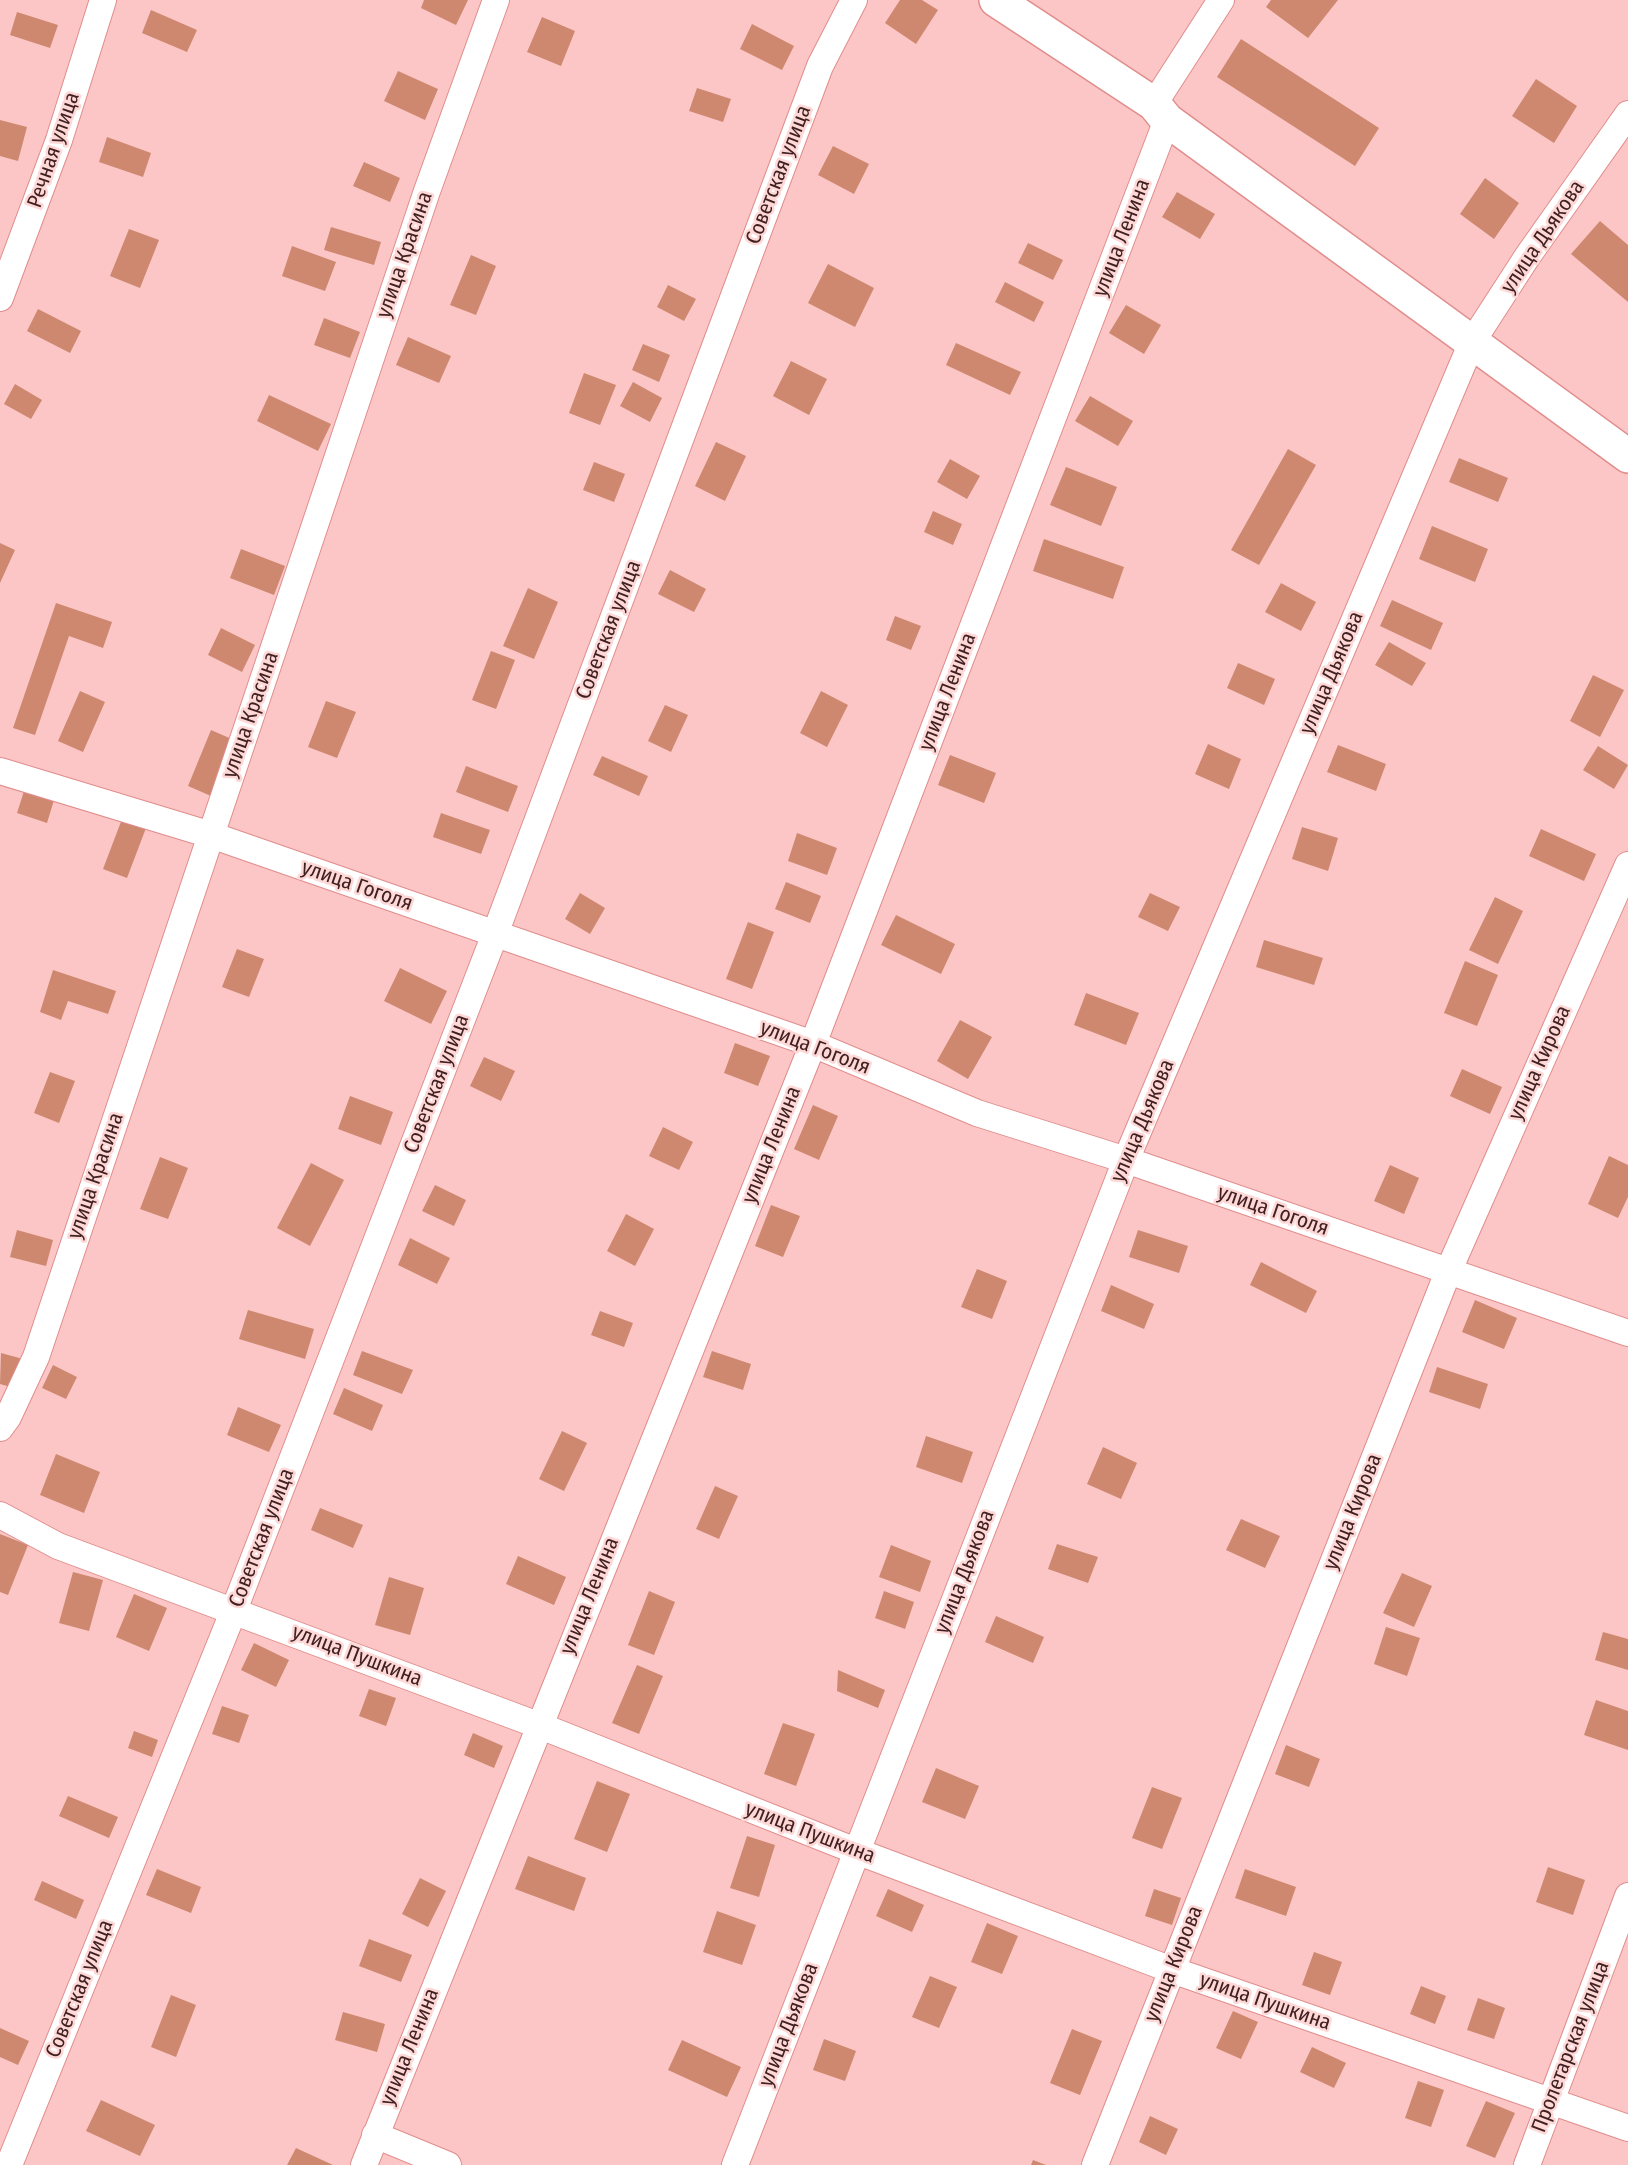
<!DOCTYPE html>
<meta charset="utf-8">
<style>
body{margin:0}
canvas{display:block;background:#fbc6c5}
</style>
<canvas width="1628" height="2165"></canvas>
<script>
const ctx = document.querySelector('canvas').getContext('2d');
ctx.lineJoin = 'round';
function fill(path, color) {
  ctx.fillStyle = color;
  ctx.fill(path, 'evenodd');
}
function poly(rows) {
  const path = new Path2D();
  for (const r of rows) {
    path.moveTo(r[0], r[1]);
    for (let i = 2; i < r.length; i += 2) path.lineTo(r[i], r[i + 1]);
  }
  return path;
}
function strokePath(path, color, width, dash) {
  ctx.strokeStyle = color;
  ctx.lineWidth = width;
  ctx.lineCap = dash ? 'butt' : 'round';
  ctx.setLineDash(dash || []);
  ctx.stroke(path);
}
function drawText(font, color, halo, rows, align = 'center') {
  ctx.font = font + ' "Fira Sans Condensed",sans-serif';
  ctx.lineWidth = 5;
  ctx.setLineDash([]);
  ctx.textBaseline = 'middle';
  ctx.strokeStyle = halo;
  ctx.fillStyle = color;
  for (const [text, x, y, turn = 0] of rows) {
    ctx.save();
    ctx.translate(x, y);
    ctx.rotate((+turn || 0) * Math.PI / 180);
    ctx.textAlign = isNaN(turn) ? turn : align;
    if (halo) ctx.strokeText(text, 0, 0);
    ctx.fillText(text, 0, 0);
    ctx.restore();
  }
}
fill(poly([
 [424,0,468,0,456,25,421,8],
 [900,0,922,0,938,10,916,44,885,23],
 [1271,0,1338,0,1308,38,1266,7],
 [151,10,197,30,187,52,142,33],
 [17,12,58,25,50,48,10,35],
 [542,17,575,31,561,66,527,52],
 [752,24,794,46,782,70,740,49],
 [1241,39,1379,128,1355,166,1217,77],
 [398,71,438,89,425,120,384,101],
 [1536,79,1577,106,1554,143,1512,116],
 [697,88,731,99,723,122,689,111],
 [0,120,27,127,18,161,0,156],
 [107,137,151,153,143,177,99,162],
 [833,146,869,164,854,194,818,175],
 [364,162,400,178,390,202,353,186],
 [1485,178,1519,203,1494,239,1460,214],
 [1177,192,1215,214,1200,239,1162,217],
 [1600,221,1628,245,1628,302,1571,254],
 [331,227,381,242,374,265,324,250],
 [129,229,159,240,140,288,110,276],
 [1028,243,1063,260,1053,280,1018,263],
 [292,246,336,262,325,291,282,276],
 [471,255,496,266,476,315,450,305],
 [828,264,874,288,855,327,808,303],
 [1005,282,1044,302,1034,322,995,302],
 [668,285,696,299,684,321,657,307],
 [1126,305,1161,325,1144,354,1109,333],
 [38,309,81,331,70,353,27,331],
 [324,318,360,332,350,358,314,345],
 [408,337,451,356,439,383,396,365],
 [956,343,1021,372,1010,395,946,365],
 [643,344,670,355,659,382,632,370],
 [791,361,827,379,809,415,773,396],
 [584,373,616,385,600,425,569,413],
 [633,382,662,398,650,422,620,406],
 [15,384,42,400,31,419,4,404],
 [269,395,331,424,318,451,257,421],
 [1090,396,1133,421,1118,446,1075,421],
 [716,442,746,456,725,501,695,486],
 [1288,449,1316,465,1259,565,1231,550],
 [1459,458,1508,478,1498,502,1449,482],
 [950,459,980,476,967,499,937,482],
 [594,462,625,474,614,502,583,490],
 [1066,467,1117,487,1101,526,1050,505],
 [933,511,962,524,953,545,924,532],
 [1432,526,1488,549,1475,582,1419,559],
 [1044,539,1124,567,1113,599,1033,571],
 [0,543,15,550,0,583],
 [241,549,285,566,274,595,230,578],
 [670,570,706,589,694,612,658,594],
 [1281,583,1316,602,1301,631,1265,612],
 [528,588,558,602,534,659,503,646],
 [1392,600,1443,623,1431,650,1380,626],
 [56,603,112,622,103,648,69,636,35,735,13,728],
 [895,616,921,626,911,650,886,640],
 [221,628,255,645,242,672,208,655],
 [1389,642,1426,663,1412,686,1375,665],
 [491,651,515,660,496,709,472,700],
 [1238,663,1275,679,1264,705,1227,688],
 [1593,675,1624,690,1600,737,1570,721],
 [80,691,105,702,83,752,58,741],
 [821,691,848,705,827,747,800,733],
 [326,701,356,712,337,758,308,747],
 [665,705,688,715,671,752,648,741],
 [211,730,234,740,211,796,188,786],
 [1208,744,1241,759,1229,789,1195,774],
 [1338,745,1386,764,1376,791,1327,772],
 [1598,746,1628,765,1614,789,1583,770],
 [950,755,996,773,984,803,938,785],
 [602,756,648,776,639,796,593,775],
 [466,766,518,786,508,812,456,792],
 [24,791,54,800,47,823,17,813],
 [441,813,490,830,481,854,433,837],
 [122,819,146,828,127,878,103,869],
 [1302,827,1338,838,1328,871,1292,859],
 [1541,829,1596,854,1584,881,1529,856],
 [797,833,837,848,827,875,788,861],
 [786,882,821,896,810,923,775,909],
 [580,893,605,908,590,934,565,919],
 [1150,893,1180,907,1168,931,1138,917],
 [1495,897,1523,911,1498,964,1469,950],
 [896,915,955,944,941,974,881,945],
 [748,922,774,932,752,989,726,979],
 [1264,940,1323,958,1314,985,1256,967],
 [237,949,264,959,249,997,222,987],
 [1465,961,1498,975,1477,1026,1444,1013],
 [400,968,447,991,431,1024,384,1001],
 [53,970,116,991,108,1014,68,1001,61,1020,40,1012],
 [1086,993,1139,1013,1126,1045,1074,1025],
 [960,1020,992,1037,968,1079,937,1061],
 [735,1043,770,1056,758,1086,724,1073],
 [484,1057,515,1071,501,1101,470,1086],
 [1462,1069,1502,1087,1490,1114,1450,1096],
 [50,1072,75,1081,59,1123,34,1113],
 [350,1096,393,1112,381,1145,338,1129],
 [813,1105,838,1116,819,1160,794,1149],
 [663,1127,693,1142,679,1170,649,1156],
 [1609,1156,1628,1165,1628,1197,1618,1218,1588,1204],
 [160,1157,188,1168,168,1219,140,1209],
 [311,1163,344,1180,310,1246,277,1228],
 [1390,1165,1419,1178,1404,1214,1374,1201],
 [435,1185,466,1200,454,1226,422,1211],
 [771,1205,800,1216,783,1257,755,1246],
 [626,1214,654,1229,635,1266,607,1251],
 [17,1230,53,1240,46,1266,10,1257],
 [1138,1230,1188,1246,1179,1273,1129,1257],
 [410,1238,450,1258,437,1284,398,1265],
 [1261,1262,1317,1291,1306,1313,1250,1285],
 [977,1269,1007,1281,992,1319,961,1307],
 [1111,1285,1154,1304,1144,1329,1101,1311],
 [1475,1300,1517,1318,1504,1349,1462,1332],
 [248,1310,314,1329,305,1359,239,1339],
 [600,1311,633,1323,624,1347,591,1335],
 [362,1351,413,1370,402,1394,353,1375],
 [712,1351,751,1364,743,1390,703,1377],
 [1,1353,23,1359,14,1388,0,1384],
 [53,1365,77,1377,66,1399,42,1388],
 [1437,1367,1488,1384,1480,1409,1429,1392],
 [344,1388,383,1405,372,1431,333,1414],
 [238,1407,281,1425,269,1452,227,1435],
 [562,1431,587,1443,564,1491,539,1479],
 [926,1436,973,1452,962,1483,916,1467],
 [1103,1447,1137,1463,1121,1499,1087,1484],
 [56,1454,100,1472,84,1513,40,1495],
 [715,1486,738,1496,719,1539,696,1529],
 [320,1508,363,1525,353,1548,311,1530],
 [1241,1519,1280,1536,1265,1568,1226,1550],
 [0,1534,28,1545,8,1595,0,1592],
 [1057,1544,1098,1557,1088,1583,1048,1569],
 [891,1545,931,1561,920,1592,879,1577],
 [518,1556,566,1577,554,1605,506,1584],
 [73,1572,103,1580,89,1631,59,1623],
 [1402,1573,1432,1586,1414,1627,1383,1613],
 [389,1577,424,1588,410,1635,375,1625],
 [649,1591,675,1602,654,1655,628,1645],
 [884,1591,914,1602,905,1629,875,1618],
 [134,1594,167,1608,149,1651,116,1637],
 [996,1616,1044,1637,1033,1663,985,1642],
 [1386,1627,1420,1638,1407,1676,1374,1664],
 [1603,1632,1628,1639,1628,1670,1595,1660],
 [254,1643,289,1660,276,1687,241,1670],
 [637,1665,663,1676,639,1734,612,1723],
 [838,1670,885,1690,878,1708,837,1691],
 [369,1689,396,1698,386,1726,359,1716],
 [1596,1700,1628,1711,1628,1750,1584,1735],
 [222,1706,249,1715,239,1743,212,1734],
 [783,1723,815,1734,796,1786,764,1774],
 [134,1731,158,1740,152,1757,128,1748],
 [473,1733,503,1746,494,1768,464,1755],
 [1286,1745,1320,1759,1309,1787,1275,1774],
 [936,1768,979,1786,965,1819,922,1802],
 [597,1781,630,1794,607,1852,574,1839],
 [1152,1787,1182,1798,1162,1849,1132,1838],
 [68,1796,118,1817,109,1838,59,1816],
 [747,1836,775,1845,759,1897,730,1888],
 [528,1856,586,1878,574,1911,515,1889],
 [1548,1867,1585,1880,1573,1915,1536,1902],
 [157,1869,201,1887,191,1913,146,1895],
 [1245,1869,1296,1887,1286,1916,1235,1898],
 [420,1878,446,1891,428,1927,402,1914],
 [42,1881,84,1900,76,1919,34,1900],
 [888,1889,924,1905,912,1932,876,1916],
 [1154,1889,1181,1898,1172,1925,1145,1916],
 [717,1911,756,1925,742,1965,703,1952],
 [987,1923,1018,1936,1002,1974,971,1962],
 [369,1939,412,1955,401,1982,359,1966],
 [1314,1952,1342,1962,1330,1995,1302,1985],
 [930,1976,957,1987,939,2028,912,2017],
 [1421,1986,1446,1996,1435,2024,1410,2014],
 [171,1995,196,2005,176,2057,151,2047],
 [1478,1998,1505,2008,1494,2039,1467,2030],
 [1233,2011,1258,2022,1241,2059,1216,2048],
 [343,2012,385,2024,377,2052,335,2040],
 [0,2028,29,2041,18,2065,0,2057],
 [1072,2029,1102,2041,1080,2095,1050,2083],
 [824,2039,856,2051,845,2081,813,2070],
 [682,2040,741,2067,727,2097,668,2070],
 [1312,2047,1346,2063,1334,2088,1300,2072],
 [1418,2081,1444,2090,1431,2127,1405,2118],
 [101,2100,155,2125,140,2156,86,2131],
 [1486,2101,1515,2113,1495,2158,1466,2146],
 [1150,2116,1178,2129,1166,2155,1139,2142],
 [296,2148,333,2165,287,2165],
 [1033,2160,1046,2165,1031,2165]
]), '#ce8870');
const street = poly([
 [1154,104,1221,0],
 [0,298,59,140,103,0],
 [0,771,211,835,813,1044,977,1113,1126,1160,1628,1333],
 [0,1428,8,1417,36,1357,427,191,496,0],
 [0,1515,58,1546,538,1725,856,1851,1172,1970,1628,2128],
 [375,2135,448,2165],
 [9,2165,234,1610,495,934,820,66,854,0],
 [364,2165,813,1044,1167,120],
 [735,2165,1126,1160,1472,342,1527,257,1628,114],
 [1095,2165,1448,1272,1628,865],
 [1527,2165,1628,1896]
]);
const secondary = poly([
 [996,0,1154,104,1167,120,1628,456]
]);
strokePath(street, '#e08d8c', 28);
strokePath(secondary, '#e08d8c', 36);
strokePath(street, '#fff', 26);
strokePath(secondary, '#fff', 33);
drawText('21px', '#402020', '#fdd8d7', [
 ["Речная улица",54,150,-71],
 ["Советская улица",779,175,-69],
 ["улица Дьякова",1543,237,-56],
 ["улица Ленина",1122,238,-69],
 ["улица Красина",405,255,-71],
 ["Советская улица",609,630,-69],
 ["улица Дьякова",1332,673,-67],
 ["улица Ленина",948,692,-69],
 ["улица Красина",251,715,-71],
 ["улица Гоголя",357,886,19],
 ["улица Гоголя",815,1048,21],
 ["улица Кирова",1540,1063,-66],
 ["Советская улица",437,1084,-69],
 ["улица Дьякова",1143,1121,-67],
 ["улица Ленина",772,1145,-68],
 ["улица Красина",96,1176,-71],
 ["улица Гоголя",1273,1211,19],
 ["улица Кирова",1353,1512,-68],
 ["Советская улица",262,1538,-69],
 ["улица Дьякова",965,1572,-69],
 ["улица Ленина",590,1596,-68],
 ["улица Пушкина",357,1656,21],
 ["улица Пушкина",810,1833,21],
 ["улица Кирова",1174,1964,-68],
 ["Советская улица",80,1989,-68],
 ["улица Пушкина",1265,2002,19],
 ["улица Дьякова",789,2025,-69],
 ["улица Ленина",410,2047,-68],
 ["Пролетарская улица",1571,2047,-69]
]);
</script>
